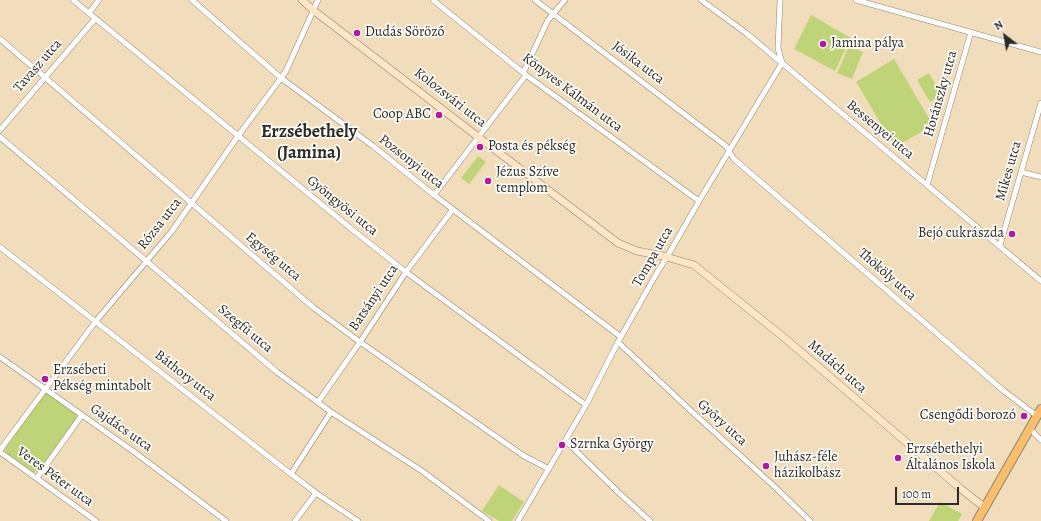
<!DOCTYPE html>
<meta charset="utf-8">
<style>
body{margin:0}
#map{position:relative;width:1041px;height:521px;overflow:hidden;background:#f1dcbb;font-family:Alegreya,serif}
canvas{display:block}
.north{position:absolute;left:985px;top:16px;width:40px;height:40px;-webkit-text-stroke:3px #fdfcf7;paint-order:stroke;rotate:329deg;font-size:11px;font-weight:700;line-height:16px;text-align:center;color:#2b2b2b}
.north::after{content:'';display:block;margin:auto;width:14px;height:18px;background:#2b2b2b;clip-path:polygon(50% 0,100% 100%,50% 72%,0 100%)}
.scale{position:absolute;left:895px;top:487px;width:64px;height:18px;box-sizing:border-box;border:2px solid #2b2b2b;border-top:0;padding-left:5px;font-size:12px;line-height:14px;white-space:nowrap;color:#2b2b2b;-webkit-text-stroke:3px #fdfcf7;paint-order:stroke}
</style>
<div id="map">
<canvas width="1041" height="521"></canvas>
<div class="north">N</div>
<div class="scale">100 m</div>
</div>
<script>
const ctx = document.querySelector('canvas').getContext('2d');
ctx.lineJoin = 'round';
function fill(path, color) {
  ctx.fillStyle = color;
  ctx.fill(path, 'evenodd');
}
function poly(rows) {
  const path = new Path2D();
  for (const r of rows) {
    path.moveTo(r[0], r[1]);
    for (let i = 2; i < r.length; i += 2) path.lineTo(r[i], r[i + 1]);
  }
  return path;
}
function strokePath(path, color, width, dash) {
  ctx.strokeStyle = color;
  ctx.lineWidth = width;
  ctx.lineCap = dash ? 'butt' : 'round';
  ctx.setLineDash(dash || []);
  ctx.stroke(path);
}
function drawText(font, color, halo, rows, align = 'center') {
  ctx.font = font + ' Alegreya,serif';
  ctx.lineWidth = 3.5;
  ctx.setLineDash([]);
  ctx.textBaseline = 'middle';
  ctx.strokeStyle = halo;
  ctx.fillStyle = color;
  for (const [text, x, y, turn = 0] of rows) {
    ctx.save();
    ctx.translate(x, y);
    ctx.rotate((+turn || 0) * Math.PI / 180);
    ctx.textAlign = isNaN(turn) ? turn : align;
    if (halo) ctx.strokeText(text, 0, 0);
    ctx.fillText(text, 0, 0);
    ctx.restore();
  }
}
fill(poly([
 [811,15,851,38,835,71,794,49],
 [849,46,863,52,852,79,837,73],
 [894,59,933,125,895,147,856,82],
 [929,73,942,95,930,102,917,80],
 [478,156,486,162,469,184,461,178],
 [48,393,76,413,77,418,39,471,33,472,6,453,5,450,6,447,42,397,45,394],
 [499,485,524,502,512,521,499,521,482,511],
 [940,502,962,514,958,521,929,521]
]), '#bfd478');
const street = poly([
 [73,0,354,231,406,272,586,405],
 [192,0,281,78,373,146,434,195,621,337],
 [433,0,526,75,699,201],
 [535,0,726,146,734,159,1004,391,1037,416],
 [701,0,746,33,782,63,1041,281],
 [856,0,1041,52],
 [89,13,99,0],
 [0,39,314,308,360,342,524,456,549,469],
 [523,72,526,67,548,20,565,0],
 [0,130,95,19],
 [0,137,277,372,331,412,422,471,489,521],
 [1021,172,1041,177],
 [927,185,971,32],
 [434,195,526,75],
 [1000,245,1041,103],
 [0,247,291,474,316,493,358,521],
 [618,342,689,409,776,488,810,521],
 [0,357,137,454,226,521],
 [318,402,360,342,406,272,453,209],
 [1030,429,1041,440],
 [566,441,618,492,650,521],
 [0,450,96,321,172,231,238,136,281,78,286,71,318,0],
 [0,452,96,521],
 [291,474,331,412],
 [37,478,82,415],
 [295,521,316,493],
 [518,521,586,405,618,342,658,271,667,257,699,201,782,63,778,48,780,0]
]);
const secondary = poly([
 [302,0,313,10,473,133,618,243,637,251,663,256,694,265,787,340,961,489,984,507]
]);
const primary = poly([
 [977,521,1041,409]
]);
strokePath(street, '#8e8473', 6);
strokePath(secondary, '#8e8473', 8);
strokePath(primary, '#8e8473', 10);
strokePath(street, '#fff', 5);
strokePath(secondary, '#fde5c5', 7);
strokePath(primary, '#f9bf6d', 8);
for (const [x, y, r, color] of [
 [357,33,4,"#b5179e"],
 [823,44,4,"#b5179e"],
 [439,115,4,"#b5179e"],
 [480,147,4,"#b5179e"],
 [488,181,4,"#b5179e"],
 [1012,234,4,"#b5179e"],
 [45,379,4,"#b5179e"],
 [1024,416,4,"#b5179e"],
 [562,445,4,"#b5179e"],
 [898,458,4,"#b5179e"],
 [766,466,4,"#b5179e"]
]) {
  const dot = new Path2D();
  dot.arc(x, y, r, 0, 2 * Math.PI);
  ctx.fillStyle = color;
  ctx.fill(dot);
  strokePath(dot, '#fdfcf7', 1.5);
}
drawText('14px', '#2b2b2b', '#fdfcf7', [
 ["Dudás Söröző",365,33],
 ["Jamina pálya",831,44],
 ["Coop ABC",431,115,"right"],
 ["Posta és pékség",488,147],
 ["Jézus Szíve",496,173],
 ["templom",496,189],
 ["Bejó cukrászda",1004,234,"right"],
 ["Erzsébeti",53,371],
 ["Pékség mintabolt",53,387],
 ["Csengődi borozó",1016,416,"right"],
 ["Szrnka György",570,445],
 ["Erzsébethelyi",906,450],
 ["Általános Iskola",906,466],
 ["Juhász-féle",774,458],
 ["házikolbász",774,474]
], 'left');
drawText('14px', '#2b2b2b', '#fdfcf7', [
 ["Jósika utca",638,63,37],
 ["Tavasz utca",38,66,-49],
 ["Könyves Kálmán utca",572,93,37],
 ["Horánszky utca",941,94,-74],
 ["Kolozsvári utca",450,98,38],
 ["Bessenyei utca",880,130,40],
 ["Pozsonyi utca",411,162,38],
 ["Mikes utca",1009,171,-74],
 ["Gyöngyösi utca",342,206,39],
 ["Rózsa utca",160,224,-52],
 ["Egység utca",273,257,40],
 ["Tompa utca",653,257,-60],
 ["Thököly utca",887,275,41],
 ["Batsányi utca",374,298,-56],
 ["Szegfű utca",245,329,40],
 ["Madách utca",837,367,41],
 ["Báthory utca",185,376,38],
 ["Győry utca",722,423,42],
 ["Gajdács utca",121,428,35],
 ["Veres Péter utca",55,477,36]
]);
drawText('bold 18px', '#2b2b2b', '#fdfcf7', [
 ["Erzsébethely",309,133],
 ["(Jamina)",309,154]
]);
</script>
